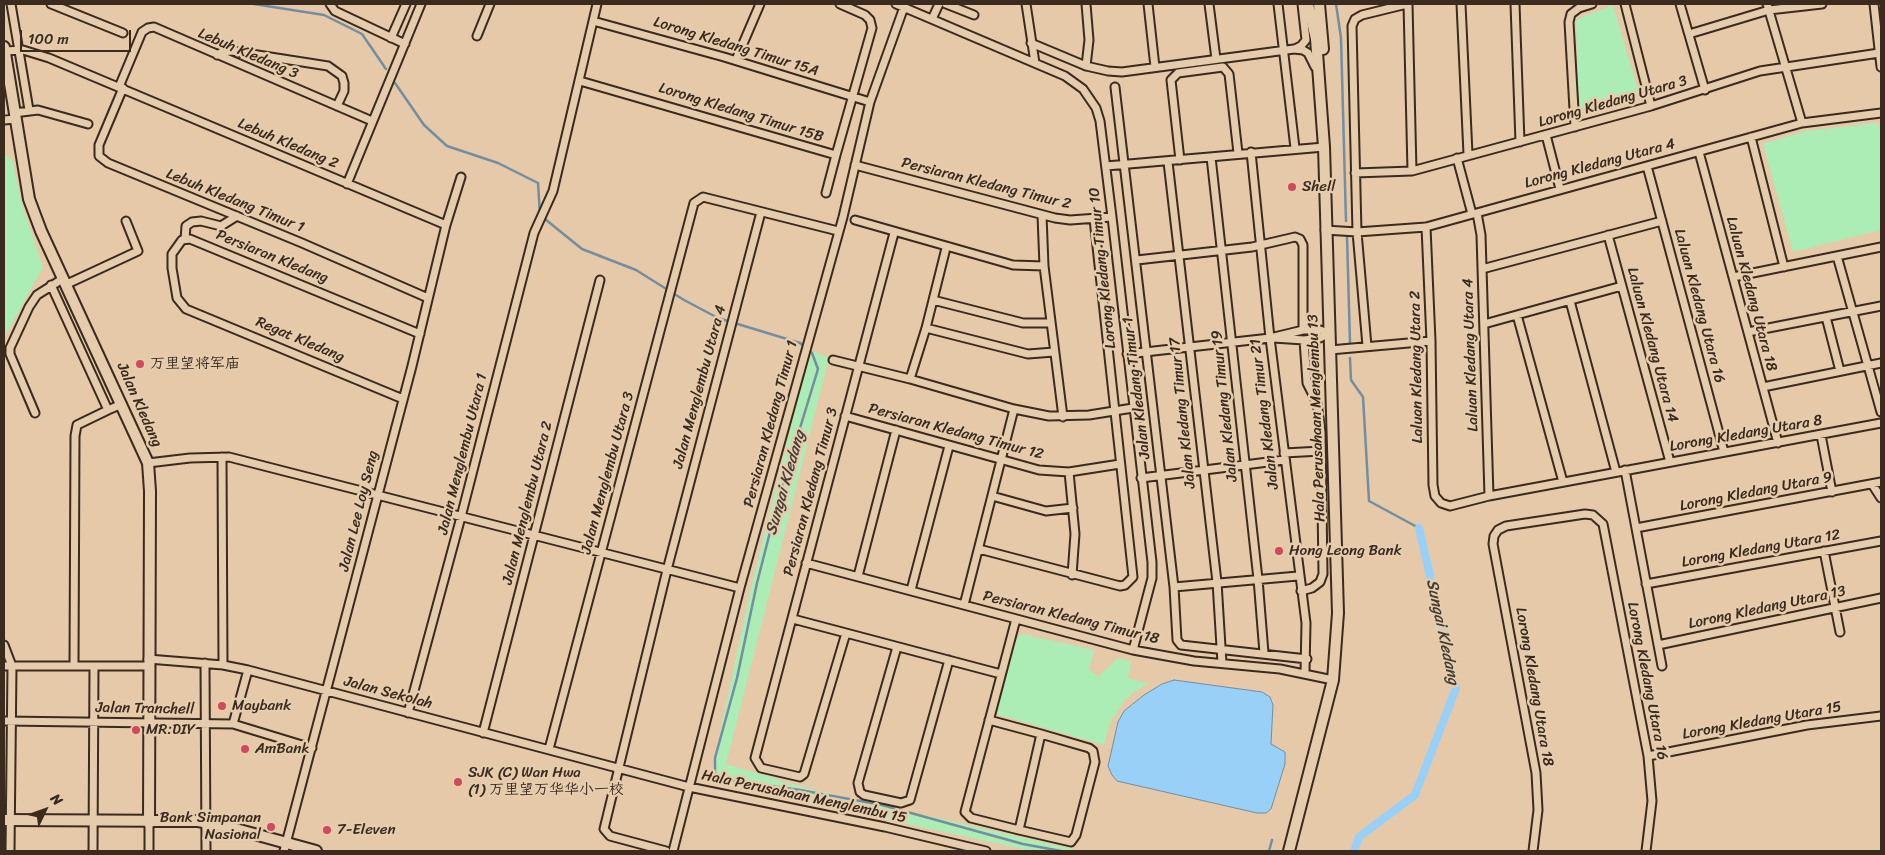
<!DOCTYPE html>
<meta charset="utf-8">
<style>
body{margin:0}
#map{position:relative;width:1885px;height:855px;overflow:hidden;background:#e5c9a8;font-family:Sriracha,sans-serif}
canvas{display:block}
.frame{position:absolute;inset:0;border:5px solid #3b2a1e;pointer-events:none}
.north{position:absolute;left:20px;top:785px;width:50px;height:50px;-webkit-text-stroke:4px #e4ccac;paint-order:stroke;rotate:48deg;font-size:14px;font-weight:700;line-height:20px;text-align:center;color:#3b2a1e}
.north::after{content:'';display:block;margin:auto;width:18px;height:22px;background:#3b2a1e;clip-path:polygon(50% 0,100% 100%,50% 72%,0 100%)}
.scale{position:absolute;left:20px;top:30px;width:111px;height:22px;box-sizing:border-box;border:2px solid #3b2a1e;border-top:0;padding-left:6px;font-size:15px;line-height:18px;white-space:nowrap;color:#3b2a1e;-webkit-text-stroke:4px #e4ccac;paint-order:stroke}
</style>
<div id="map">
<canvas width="1885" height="855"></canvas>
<div class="frame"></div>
<div class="north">N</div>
<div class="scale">100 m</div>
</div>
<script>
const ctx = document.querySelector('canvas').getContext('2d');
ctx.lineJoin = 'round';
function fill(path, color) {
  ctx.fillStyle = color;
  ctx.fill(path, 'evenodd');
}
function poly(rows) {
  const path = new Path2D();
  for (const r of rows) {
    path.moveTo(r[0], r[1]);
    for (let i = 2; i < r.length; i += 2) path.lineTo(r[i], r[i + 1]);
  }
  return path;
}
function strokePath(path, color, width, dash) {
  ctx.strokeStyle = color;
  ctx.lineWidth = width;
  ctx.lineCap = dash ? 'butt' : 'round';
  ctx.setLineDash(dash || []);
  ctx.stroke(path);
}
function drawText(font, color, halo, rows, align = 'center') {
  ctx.font = font + ' Sriracha,"LXGW WenKai TC",sans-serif';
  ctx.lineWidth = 5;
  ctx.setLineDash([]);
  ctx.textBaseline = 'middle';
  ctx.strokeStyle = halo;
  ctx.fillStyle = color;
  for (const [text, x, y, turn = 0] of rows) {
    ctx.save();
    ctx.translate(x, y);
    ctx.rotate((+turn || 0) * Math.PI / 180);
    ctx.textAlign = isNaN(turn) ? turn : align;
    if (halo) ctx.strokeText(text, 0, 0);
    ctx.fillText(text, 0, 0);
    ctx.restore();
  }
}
fill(poly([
 [1613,5,1640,97,1579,116,1576,20],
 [1878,123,1881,136,1881,230,1793,252,1763,144,1805,131],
 [4,155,12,159,22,205,43,267,4,338],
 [810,350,829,358,726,764,806,788,1081,851,1032,851,710,781,750,592],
 [1022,634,1094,650,1089,669,1098,677,1118,658,1131,661,1128,678,1149,684,1135,691,1124,701,1110,723,1104,745,996,714,1017,637]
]), '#acedb6');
const water = poly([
 [1174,680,1262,692,1270,697,1273,705,1271,744,1285,752,1285,764,1271,809,1266,813,1257,813,1117,781,1112,775,1108,766,1118,722,1124,711,1144,695,1162,684,1174,680]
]);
fill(water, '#98d0f7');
strokePath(water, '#738ea0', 1);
strokePath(poly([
 [254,4,324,15,362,34,386,69],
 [1336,4,1341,38,1346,221],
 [395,83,424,125,447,146,498,163,538,183,540,215,582,249,636,270,684,300,718,318,800,343,812,353,818,369,779,497,757,583,737,678,715,758,715,775,729,780,800,790,882,805,1023,844,1061,851],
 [1347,237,1350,343],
 [1350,358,1351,380,1363,397,1369,501,1419,528],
 [1269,851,1272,840]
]), '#738ea0', 2.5);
strokePath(poly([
 [1354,851,1359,837,1415,795,1456,688,1419,528]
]), '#98d0f7', 8);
const street = poly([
 [11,4,29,110],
 [51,4,123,33],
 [330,4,335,11,405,44],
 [896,4,1065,76,1083,89,1096,108,1100,121,1112,217,1152,562,1152,578,1133,650],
 [946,4,974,15],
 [1026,4,1035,63],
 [1086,4,1089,40,1086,66],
 [1148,4,1155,67],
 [1209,4,1216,59],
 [1278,4,1295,148],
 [1408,4,1412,171],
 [1461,4,1468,154],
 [1515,4,1520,142],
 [1625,4,1651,106],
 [1680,4,1705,90],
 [1767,4,1802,123],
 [1874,4,1881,67],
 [932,19,939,4],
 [593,21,724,57,870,102],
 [1689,34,1769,10,1822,4],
 [477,36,490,4],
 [391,38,406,4],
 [1031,43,1086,66,1108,71,1122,72,1294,49,1303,50,1308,53,1315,67],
 [1295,49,1301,46,1306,40,1302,4],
 [4,51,23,50,49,58,446,225],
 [217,55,222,52,232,51,328,66,342,76,344,83,344,91,337,106],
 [736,60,760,4],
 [580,81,836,155,872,28,870,20,865,15,840,4],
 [119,87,142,32,148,28,154,27,372,121],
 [1115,87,1174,587,1177,640,1181,645,1307,659],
 [123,88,99,145,99,156,108,163,302,243,428,298],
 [14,113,38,110,88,124],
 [4,120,16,119],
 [1575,127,1569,22,1571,14,1579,8,1592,4],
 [1546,135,1560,189],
 [1751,137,1784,267],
 [1251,152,1270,338,1306,623,1305,672],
 [1699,152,1778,443],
 [1211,157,1258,579,1264,653],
 [1457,158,1472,214],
 [1180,160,1171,80,1178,73,1223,67,1229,74,1238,153],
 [1168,162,1217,582,1222,663],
 [855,165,1055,218,1070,220,1112,217],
 [1106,166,1324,147],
 [1647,166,1724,452],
 [1355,173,1412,171,1651,106,1760,71,1879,53],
 [347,184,421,4],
 [826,193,836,155],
 [1477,213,1481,235,1489,496],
 [1042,215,1044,266,1063,417],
 [855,220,1013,265,1044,266],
 [1426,227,1431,341,1433,485,1435,496,1441,503,1450,506,1489,496,1881,423],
 [1325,230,1357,232,1426,227,1802,123,1881,113],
 [1608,235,1670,462],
 [185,239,186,226,192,222,201,221,221,226,237,216],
 [1837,256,1881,412],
 [1137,260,1252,247,1295,237,1300,239,1303,245,1303,330],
 [1482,269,1662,221],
 [1733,277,1881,247],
 [67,284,138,251,126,221],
 [51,285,108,410,122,404],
 [933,300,1023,323,1051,323],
 [1570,301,1616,472],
 [1517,315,1563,482],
 [1826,317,1840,371],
 [1484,324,1622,286],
 [926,328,1028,354,1054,352],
 [1748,332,1881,306],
 [1273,338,1304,340,1320,338,1329,333],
 [1367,346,1357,232,1352,26,1355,19,1362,15,1407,4],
 [1330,350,1431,341],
 [1127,354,1270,338,1303,330,1320,330,1329,333],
 [833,360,910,379,1014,409,1049,416,1089,415,1133,408],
 [910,379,926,328,946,248],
 [1763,387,1881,363],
 [403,399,186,309,177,298,172,268,172,254,182,240,190,239,420,334],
 [35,413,10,354,10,348,29,307,37,295,64,278],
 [845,416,1039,470,1069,472,1120,464],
 [1821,435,1832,492],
 [1284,453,1321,451],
 [222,457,223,665],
 [148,463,190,458,229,457,740,588],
 [1625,470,1662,666],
 [1069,472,1075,534,1072,575],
 [1141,478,1284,460],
 [1872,484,1881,498],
 [992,496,1046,511,1073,508],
 [1636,528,1881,482],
 [979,549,1120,586,1125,585,1133,577,1094,219],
 [1824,551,1840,632],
 [806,563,1133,650,1194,661,1280,669,1333,680],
 [858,576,896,430],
 [1646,584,1881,541],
 [1174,587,1298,576],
 [911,590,949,446],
 [1301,591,1312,588,1320,582,1323,574,1321,432,1317,403,1307,383,1304,340],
 [964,605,1014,409],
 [793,619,1001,674],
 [1016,619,965,812,971,818,1019,830],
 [846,633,804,774,800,777,761,768,755,758,894,233],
 [4,645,12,666,10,851],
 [1658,645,1881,598],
 [897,647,858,783,860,792,864,795,901,803,910,800,949,660],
 [148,659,223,665,248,670,689,787,885,827,986,851],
 [205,663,206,851],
 [74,665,75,436,77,425,108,410],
 [4,666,149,666],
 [408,713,461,517,534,233,553,191,597,4],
 [989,720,1041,734,1089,748,1093,751,1095,762,1076,835,1071,842,1019,830,1041,734],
 [4,721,233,724,312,748],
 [233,724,248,670],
 [483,733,600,280],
 [549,749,694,203,703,197,838,231],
 [1648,756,1807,725,1881,716],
 [149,823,149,851],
 [93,851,94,666],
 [284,851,412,366,446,225,461,177],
 [666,851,610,836,604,829,667,570,761,212],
 [673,851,740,588,843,217,870,102,904,7],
 [1533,851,1538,810,1536,773,1493,544,1494,536,1498,530,1506,526,1585,514,1593,515,1603,524,1648,756,1652,801,1646,851]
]);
const secondary = poly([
 [1319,4,1323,49],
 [4,47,29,199,41,231,148,463,150,491,149,823],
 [4,820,198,821,225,826,316,851],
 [1289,851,1333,680,1338,613,1324,147,1316,39,1308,4]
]);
strokePath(street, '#3b2a1e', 11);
strokePath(secondary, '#3b2a1e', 14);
strokePath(street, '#e4ccac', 7);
strokePath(secondary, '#e4ccac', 10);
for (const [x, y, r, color] of [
 [1292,187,5,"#d1495b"],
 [140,364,5,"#d1495b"],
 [1279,551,5,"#d1495b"],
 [222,706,5,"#d1495b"],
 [136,730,5,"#d1495b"],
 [245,749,5,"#d1495b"],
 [458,782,5,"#d1495b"],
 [271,827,5,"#d1495b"],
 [327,830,5,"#d1495b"]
]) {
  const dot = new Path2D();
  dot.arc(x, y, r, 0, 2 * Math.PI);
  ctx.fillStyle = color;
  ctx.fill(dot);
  strokePath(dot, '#e4ccac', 2);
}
drawText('15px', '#3b2a1e', '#e4ccac', [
 ["Lorong Kledang Timur 15A",736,47,17],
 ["Lebuh Kledang 3",248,54,23],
 ["Lorong Kledang Utara 3",1613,102,-16],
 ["Lorong Kledang Timur 15B",741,113,17],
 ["Lebuh Kledang 2",288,144,23],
 ["Lorong Kledang Utara 4",1600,164,-15],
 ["Persiaran Kledang Timur 2",986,184,14],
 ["Lebuh Kledang Timur 1",235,201,22],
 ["Persiaran Kledang",272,257,22],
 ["Lorong Kledang Timur 10",1103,268,-96],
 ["Laluan Kledang Utara 18",1751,294,75],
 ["Laluan Kledang Utara 16",1699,306,75],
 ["Regat Kledang",300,340,23],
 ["Laluan Kledang Utara 14",1652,345,75],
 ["Laluan Kledang Utara 4",1471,355,-92],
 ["Laluan Kledang Utara 2",1417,367,-91],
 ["Jalan Menglembu Utara 4",700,387,-75],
 ["Jalan Kledang Timur 1",1137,388,-97],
 ["Jalan Kledang",139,405,66],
 ["Jalan Kledang Timur 19",1225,406,-96],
 ["Jalan Kledang Timur 17",1183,413,-96],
 ["Jalan Kledang Timur 21",1265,414,-97],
 ["Hala Perusahaan Menglembu 13",1317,418,-92],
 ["Persiaran Kledang Timur 1",771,424,-75],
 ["Persiaran Kledang Timur 12",956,432,15],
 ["Lorong Kledang Utara 8",1746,434,-10],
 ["Jalan Menglembu Utara 1",463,454,-76],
 ["Jalan Menglembu Utara 3",608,473,-75],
 ["Persiaran Kledang Timur 3",811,492,-75],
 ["Lorong Kledang Utara 9",1756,492,-11],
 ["Jalan Menglembu Utara 2",528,503,-76],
 ["Jalan Lee Loy Seng",359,511,-76],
 ["Lorong Kledang Utara 12",1761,549,-10],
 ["Lorong Kledang Utara 13",1767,608,-12],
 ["Persiaran Kledang Timur 18",1071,618,14],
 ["Lorong Kledang Utara 16",1647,681,79],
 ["Lorong Kledang Utara 18",1534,687,80],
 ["Jalan Sekolah",388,693,15],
 ["Jalan Tranchell",145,709,1],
 ["Lorong Kledang Utara 15",1762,721,-10],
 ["Hala Perusahaan Menglembu 15",804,797,12]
]);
drawText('15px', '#3b2a1e', '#e4ccac', [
 ["Shell",1302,187],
 ["万里望将军庙",150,364],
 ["Hong Leong Bank",1289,551],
 ["Maybank",232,706],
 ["MR.DIY",146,730],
 ["AmBank",255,749],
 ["SJK (C) Wan Hwa",468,773],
 ["(1) 万里望万华华小一校",468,790],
 ["Bank Simpanan",261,818,"right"],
 ["Nasional",261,835,"right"],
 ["7-Eleven",337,830]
], 'left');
drawText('italic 16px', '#443b34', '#e4ccac', [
 ["Sungai Kledang",786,483,-74],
 ["Sungai Kledang",1442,632,78]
]);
</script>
